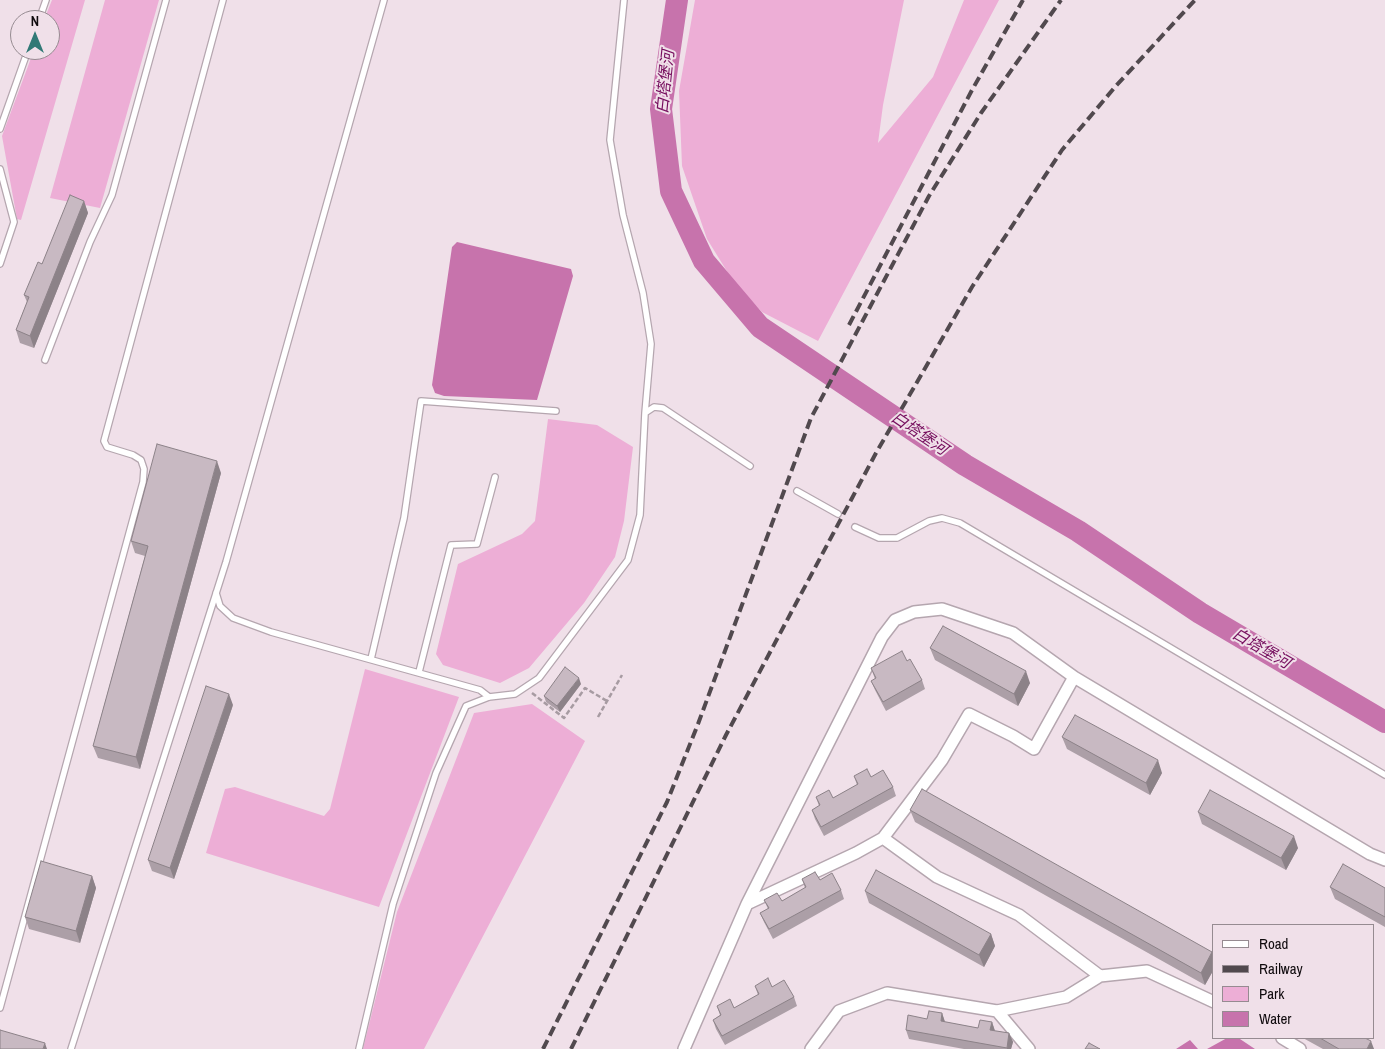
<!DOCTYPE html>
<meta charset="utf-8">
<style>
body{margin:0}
#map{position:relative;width:1385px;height:1049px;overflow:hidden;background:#f0e0e9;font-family:"Archivo Narrow",sans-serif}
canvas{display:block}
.legend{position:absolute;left:1212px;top:924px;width:162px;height:115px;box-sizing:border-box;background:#f0e0e9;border:1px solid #968b91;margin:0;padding:6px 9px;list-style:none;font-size:15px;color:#100b0e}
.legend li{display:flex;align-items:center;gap:10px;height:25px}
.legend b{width:25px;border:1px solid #968b91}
.north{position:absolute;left:10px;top:10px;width:50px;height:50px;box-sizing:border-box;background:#f0e0e9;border:1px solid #968b91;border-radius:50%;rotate:0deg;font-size:14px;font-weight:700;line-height:20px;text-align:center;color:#100b0e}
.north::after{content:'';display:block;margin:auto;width:18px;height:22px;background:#317976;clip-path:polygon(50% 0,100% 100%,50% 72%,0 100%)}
</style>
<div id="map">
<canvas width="1385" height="1049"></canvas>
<ul class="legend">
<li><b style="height:6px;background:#fff"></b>Road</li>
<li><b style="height:6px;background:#51494e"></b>Railway</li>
<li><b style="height:14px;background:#edaed6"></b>Park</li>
<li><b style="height:14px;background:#c773ac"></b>Water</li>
</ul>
<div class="north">N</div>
</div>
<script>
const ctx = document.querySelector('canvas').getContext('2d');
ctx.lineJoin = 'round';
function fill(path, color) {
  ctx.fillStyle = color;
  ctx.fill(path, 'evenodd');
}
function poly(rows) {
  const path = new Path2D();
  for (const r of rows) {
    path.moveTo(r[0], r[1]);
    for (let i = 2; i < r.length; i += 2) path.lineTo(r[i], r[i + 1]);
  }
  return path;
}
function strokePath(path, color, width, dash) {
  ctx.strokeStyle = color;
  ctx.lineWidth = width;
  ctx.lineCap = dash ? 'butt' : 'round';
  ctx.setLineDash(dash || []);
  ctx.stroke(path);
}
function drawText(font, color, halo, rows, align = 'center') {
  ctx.font = font + ' "Archivo Narrow","Noto Sans SC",sans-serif';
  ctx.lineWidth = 4;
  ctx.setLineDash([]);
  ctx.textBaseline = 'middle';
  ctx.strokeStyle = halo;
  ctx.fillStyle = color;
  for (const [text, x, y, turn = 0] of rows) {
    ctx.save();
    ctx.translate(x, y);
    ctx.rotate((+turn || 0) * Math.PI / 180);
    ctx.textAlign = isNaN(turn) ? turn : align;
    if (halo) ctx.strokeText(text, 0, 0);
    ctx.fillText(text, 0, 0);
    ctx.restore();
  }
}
fill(poly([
 [52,0,85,0,21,220,17,219,2,136,34,50,50,50,50,20,44,20],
 [105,0,159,0,100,208,50,198],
 [695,0,904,0,883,105,878,143,933,77,964,0,999,0,818,341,762,312,733,281,707,239,682,166,679,91],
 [548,419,597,425,633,447,624,521,615,557,584,603,529,668,500,683,443,665,436,654,458,564,522,534,535,521],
 [365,669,459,697,379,907,206,853,225,789,235,787,324,816,330,809],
 [532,704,585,741,424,1049,363,1049,397,912,474,713]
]), '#edaed6');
fill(poly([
 [457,242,571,269,573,276,537,400,444,396,435,393,432,385,452,247],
 [1227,1038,1240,1039,1255,1049,1207,1049],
 [1190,1040,1198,1049,1201,1049,1176,1049]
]), '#c773ac');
strokePath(poly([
 [677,0,661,109,671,191,704,261,760,327,965,465,1078,531,1200,613,1385,722]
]), '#c773ac', 22);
const lane = poly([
 [624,0,610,140,623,215,643,293,651,344,645,413],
 [39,20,46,0],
 [0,129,28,50],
 [0,169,14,222,0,264],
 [45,360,90,242,112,195,166,0],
 [797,491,838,514],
 [855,527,879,538,897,538,929,521,942,518,960,523,1385,775],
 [216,593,220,606,233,618,271,632,480,690,489,697],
 [371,659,404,518,421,401,556,411],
 [419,672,451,545,477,544,495,477],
 [0,1008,143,482,144,469,141,460,133,455,107,447,104,441,223,0],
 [71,1049,226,562,384,0],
 [359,1049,393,904,436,773,466,706,489,697,515,694,539,678,628,560,640,515,645,413,654,407,663,408,750,466]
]);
const street = poly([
 [883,838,937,877,1019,915,1100,976],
 [747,904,856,853,883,838,942,760,969,714,1013,736,1034,749,1074,677],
 [997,1011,1029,1049],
 [1282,1038,1300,1049],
 [684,1049,747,904,882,637,895,620,914,612,942,609,1013,633,1074,677,1370,854,1385,860],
 [811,1049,839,1011,887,993,997,1011,1066,997,1100,976,1147,971,1214,1002]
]);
strokePath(lane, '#b5a6af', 8);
strokePath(street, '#b5a6af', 14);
strokePath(poly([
 [532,693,564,718,585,688,607,701],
 [598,717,622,675]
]), '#a79ba2', 2.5, [5, 2.5]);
strokePath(lane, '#fff', 5.5);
strokePath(street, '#fff', 11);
strokePath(poly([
 [849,325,972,90,1023,0],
 [543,1049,667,802,698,724,811,418,929,196,981,113,1061,0],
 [571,1049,726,735,876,453,972,287,1062,150,1115,87,1195,0]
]), '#51494e', 4, [10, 5]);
fill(poly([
 [84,201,88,213,34,348,20,343,16,330,27,302,24,295,42,264],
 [221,473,140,769,98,758,93,746,145,556,135,553,131,541],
 [930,648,1030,683,1018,706,935,660],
 [907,661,922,680,925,689,886,711,875,690,871,681,875,679,871,668],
 [581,684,560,712,546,702,544,696],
 [233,705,174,879,152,871,148,860],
 [1062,737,1162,773,1150,795,1067,749],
 [854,776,871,777,893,787,896,796,824,836,815,819,812,810,819,806,816,797,833,798,857,785],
 [910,810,1212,952,1214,957,1214,969,1205,985,915,822],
 [1198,812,1298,848,1286,870,1202,824],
 [92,876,96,888,80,943,29,929,25,917],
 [802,879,820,880,841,890,844,899,773,939,764,922,760,913,768,909,764,900,782,901,805,888],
 [1330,887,1385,888,1385,927,1335,899],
 [865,891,991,934,995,946,984,967,869,903],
 [755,986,772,987,794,997,797,1006,725,1045,716,1029,713,1020,720,1015,717,1006,734,1008,758,995],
 [942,1013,945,1022,978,1028,992,1022,995,1031,1009,1033,1013,1042,1011,1049,964,1049,909,1039,906,1030,927,1019],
 [1303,1038,1365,1038,1374,1049,1323,1049]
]), '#ac9fa7');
fill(poly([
 [84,201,88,213,34,348,30,336],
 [217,461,221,473,140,769,136,757],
 [1026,671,1030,683,1018,706,1014,694],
 [579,678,581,684,560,712,557,706],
 [229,694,233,705,174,879,170,868],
 [1158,760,1162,773,1150,795,1146,783],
 [1294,836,1298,848,1286,870,1281,858],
 [92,876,96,888,80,943,76,931],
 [991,934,995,946,984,967,979,955],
 [1212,952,1214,957,1214,969,1205,985,1201,973],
 [942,1013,945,1022,941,1021],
 [992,1022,995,1031,990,1030],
 [1009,1033,1013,1042,1011,1049,1007,1049],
 [1371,1041,1374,1049,1367,1049],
 [45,1043,47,1049,43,1049]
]), '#8c8288');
const building = poly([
 [70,195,84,201,30,336,16,330,29,297,24,295,38,262,42,264,70,195],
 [157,444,217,461,136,757,93,746,148,546,131,541,157,444],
 [943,626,1026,671,1014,694,930,648,943,626],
 [902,651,907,661,910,659,922,680,883,702,871,681,876,678,871,668,902,651],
 [565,667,579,678,557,706,544,696,565,667],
 [206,686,229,694,170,868,148,860,206,686],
 [1075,715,1158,760,1146,783,1062,737,1075,715],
 [867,769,871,777,883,770,893,787,821,827,812,810,820,805,816,797,829,790,833,798,858,784,854,776,867,769],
 [922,789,1212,952,1201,973,910,810,922,789],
 [1210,790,1294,836,1281,858,1198,812,1210,790],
 [41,861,92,876,76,931,25,917,41,861],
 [1343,864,1385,888,1385,917,1330,887,1343,864],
 [876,870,991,934,979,955,865,891,876,870],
 [815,872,820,880,832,873,841,890,769,929,760,913,769,908,764,900,777,893,782,901,806,887,802,879,815,872],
 [768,978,772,987,784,980,794,997,722,1036,713,1020,721,1015,717,1006,730,999,734,1008,759,994,755,986,768,978],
 [929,1011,942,1013,941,1021,978,1028,980,1020,992,1022,990,1030,1009,1033,1007,1048,906,1030,908,1015,927,1019,929,1011],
 [0,1030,45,1043,43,1049,0,1049,0,1030],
 [1320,1038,1365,1038,1371,1041,1367,1049,1339,1049,1320,1038],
 [1089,1043,1100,1049,1085,1049,1089,1043]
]);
fill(building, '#c8b9c2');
strokePath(building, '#8c8288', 1);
drawText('italic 16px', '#760e5e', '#f0e0e9', [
 ["白塔堡河",666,82,-84],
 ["白塔堡河",919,434,34],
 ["白塔堡河",1261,649,30]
]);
</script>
